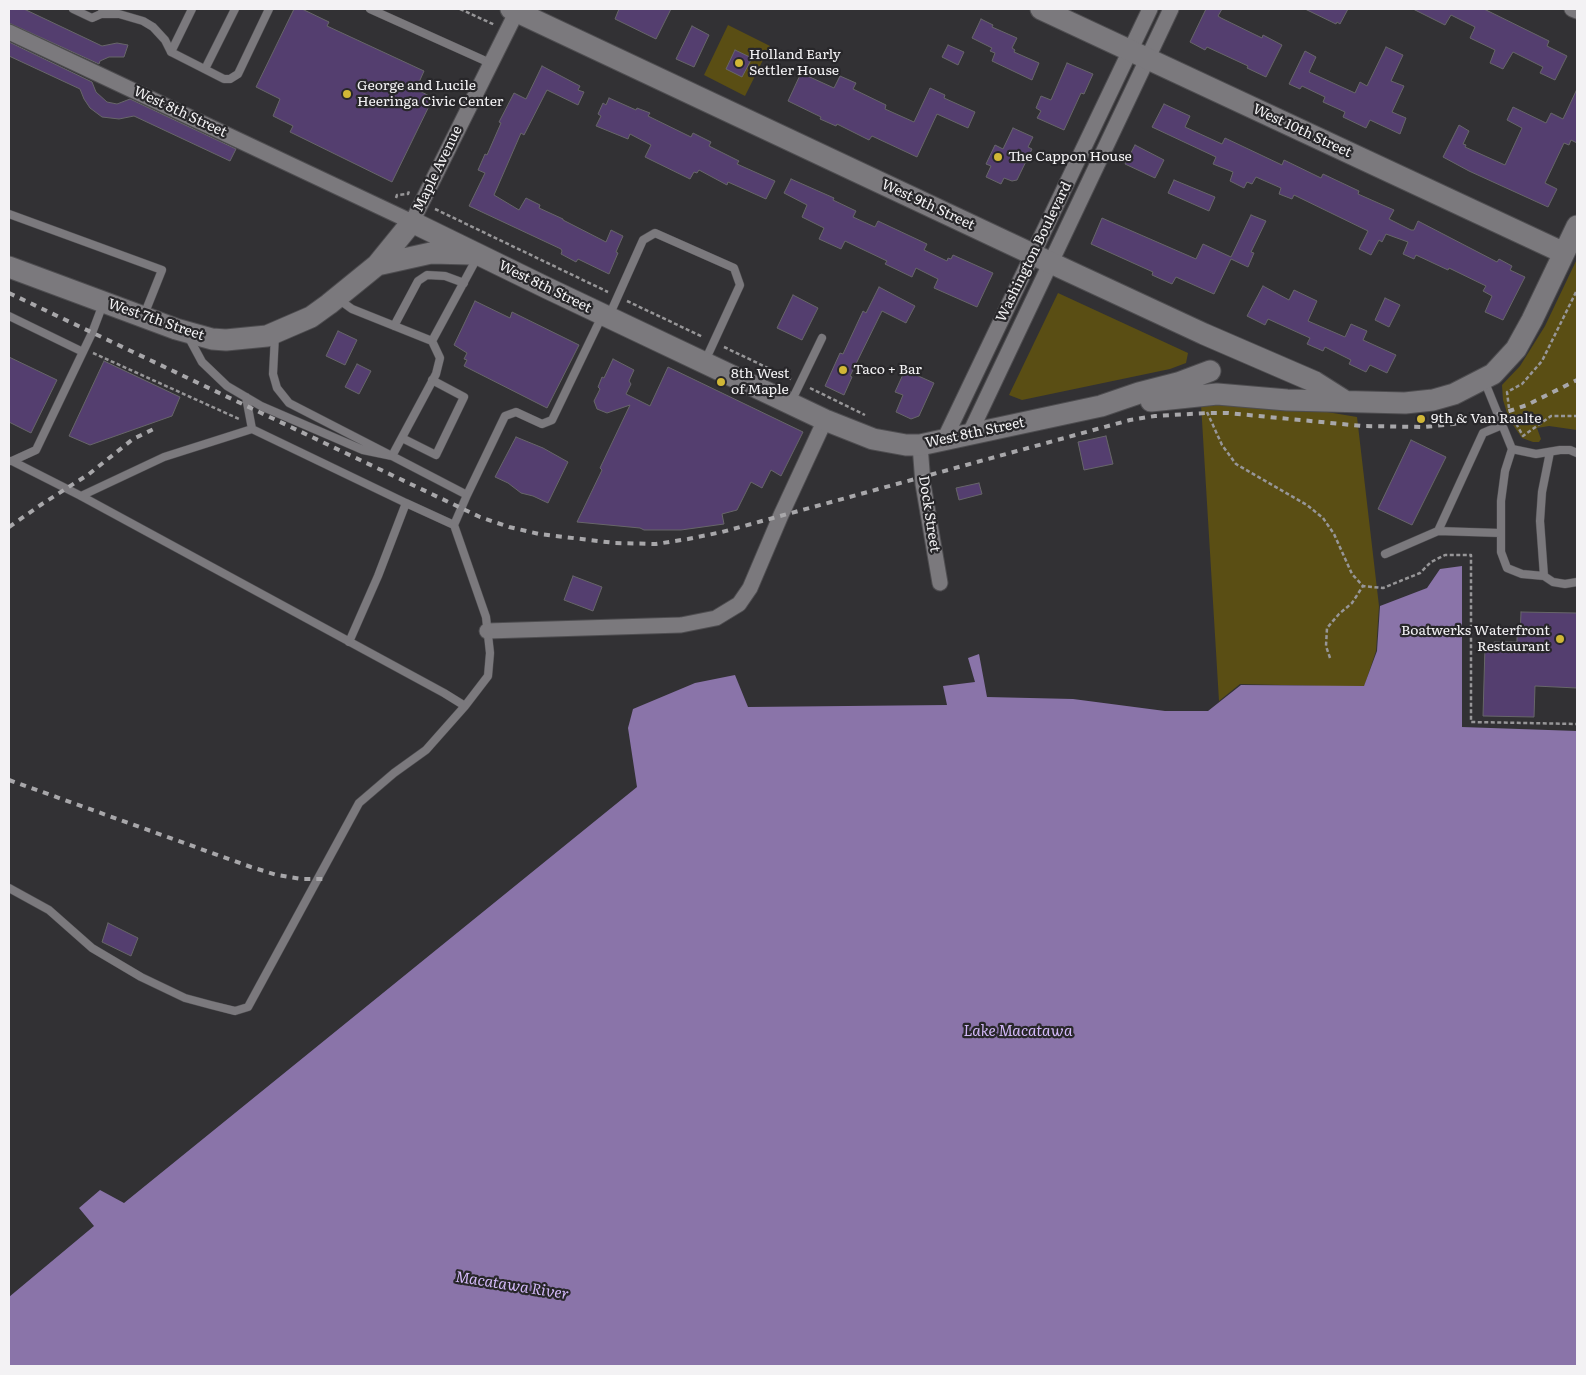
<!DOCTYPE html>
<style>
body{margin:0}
#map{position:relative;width:1586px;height:1375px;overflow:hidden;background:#323134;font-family:Literata,serif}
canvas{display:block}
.frame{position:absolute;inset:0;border:10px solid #f3f2f4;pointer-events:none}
</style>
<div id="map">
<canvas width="1586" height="1375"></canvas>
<div class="frame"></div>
</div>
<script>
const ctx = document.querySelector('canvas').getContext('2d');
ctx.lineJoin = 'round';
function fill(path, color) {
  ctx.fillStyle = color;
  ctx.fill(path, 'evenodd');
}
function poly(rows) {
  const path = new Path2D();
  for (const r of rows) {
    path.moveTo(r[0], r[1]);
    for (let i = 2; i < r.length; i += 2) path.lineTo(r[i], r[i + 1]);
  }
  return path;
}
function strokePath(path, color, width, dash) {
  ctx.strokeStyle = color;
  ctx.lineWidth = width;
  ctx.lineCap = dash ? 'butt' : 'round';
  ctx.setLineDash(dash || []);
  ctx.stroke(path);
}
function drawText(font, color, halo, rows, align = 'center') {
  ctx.font = font + ' Literata,serif';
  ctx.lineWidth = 4.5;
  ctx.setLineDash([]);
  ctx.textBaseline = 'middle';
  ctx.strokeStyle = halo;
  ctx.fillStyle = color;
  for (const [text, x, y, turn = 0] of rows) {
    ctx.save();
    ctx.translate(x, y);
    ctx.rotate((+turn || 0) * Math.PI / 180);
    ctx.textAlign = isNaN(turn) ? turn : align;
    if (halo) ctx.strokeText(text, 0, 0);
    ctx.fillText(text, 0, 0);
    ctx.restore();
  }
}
fill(poly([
 [728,25,770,46,745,96,704,75],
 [1577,259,1577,430,1549,426,1537,428,1541,439,1539,442,1533,442,1522,438,1509,419,1503,400,1502,385,1520,366,1545,326],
 [1058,293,1188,353,1186,363,1170,369,1022,400,1009,395],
 [1201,404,1297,407,1357,417,1379,606,1376,651,1364,687,1240,684,1219,701]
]), '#5a4e14');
fill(poly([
 [1462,566,1462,727,1577,731,1577,1366,9,1366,9,1297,94,1226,79,1208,100,1190,124,1203,637,787,628,728,633,709,695,683,735,675,748,707,947,705,943,686,975,682,968,658,979,654,987,697,1073,699,1165,711,1208,711,1241,685,1364,686,1377,651,1380,606,1427,588,1440,569]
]), '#8a74a9');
const building = poly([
 [9,9,24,9,102,46,117,43,128,45,124,57,109,57,100,61,99,64,9,23,9,9],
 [294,9,302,9,329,22,327,26,424,71,416,89,433,98,392,182,290,132,293,126,273,116,280,99,256,87,294,9],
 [619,9,671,9,656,39,615,19,619,9],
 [1206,9,1222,9,1218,16,1221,18,1262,38,1263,35,1282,45,1266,77,1247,68,1248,66,1207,47,1205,50,1190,42,1206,9],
 [1305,9,1348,9,1340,24,1337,22,1336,24,1305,9],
 [1413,9,1484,9,1549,41,1547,46,1567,56,1555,80,1540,73,1543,67,1513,52,1503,69,1490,63,1495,50,1470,38,1475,27,1451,15,1445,25,1413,9],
 [981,19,993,25,992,27,1017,38,1012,48,1015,50,1014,52,1039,63,1032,80,992,61,995,53,990,51,992,48,972,38,981,19],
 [692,26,709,35,694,67,676,59,692,26],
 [9,42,92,82,96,92,107,102,117,104,130,99,236,149,230,161,134,116,119,119,102,117,90,108,84,99,80,89,9,56,9,42],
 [948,45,964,52,958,65,942,57,948,45],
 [1386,47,1403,55,1391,81,1404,86,1392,112,1406,118,1400,134,1370,120,1366,128,1343,117,1345,112,1323,102,1325,97,1302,86,1300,89,1289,84,1305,51,1316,57,1309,72,1355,93,1360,82,1367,86,1386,47],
 [735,50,752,58,742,77,726,69,735,50],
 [1067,63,1093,74,1084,94,1081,93,1064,130,1037,118,1041,111,1036,108,1041,96,1051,100,1067,63],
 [542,66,580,86,578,90,584,92,578,105,547,90,524,135,521,133,494,195,519,210,526,198,540,205,539,208,563,219,563,220,606,242,611,230,623,236,616,252,618,253,609,274,578,259,576,262,561,254,562,251,561,249,469,206,485,173,478,170,485,154,487,155,501,123,499,122,514,93,526,99,542,66],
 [801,73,834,88,840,76,856,83,853,89,886,105,885,109,914,122,930,88,945,95,944,98,975,112,968,128,937,114,917,157,872,136,869,140,837,124,836,126,820,119,821,117,788,101,801,73],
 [1577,89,1577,143,1571,140,1569,145,1564,143,1545,183,1557,189,1548,207,1469,171,1443,157,1459,125,1469,131,1463,144,1466,145,1465,147,1505,165,1522,128,1507,120,1513,107,1546,123,1551,113,1563,119,1577,89],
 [609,98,636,110,637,108,650,113,648,116,691,137,693,133,711,142,709,146,739,161,737,164,775,181,766,199,728,182,727,185,699,170,697,173,694,172,690,179,645,157,651,145,630,134,628,139,596,126,601,116,598,114,603,103,606,105,609,98],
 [1164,104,1190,116,1185,127,1222,144,1225,138,1282,165,1284,160,1321,178,1323,174,1359,191,1358,194,1394,210,1389,219,1411,230,1414,230,1418,221,1497,262,1499,259,1512,266,1510,270,1525,277,1503,320,1485,312,1492,296,1483,291,1486,286,1449,268,1448,270,1416,255,1414,259,1403,254,1408,242,1386,234,1382,242,1379,240,1371,255,1359,249,1368,231,1294,195,1292,199,1279,194,1281,188,1256,177,1252,184,1247,182,1244,188,1230,181,1233,172,1213,164,1216,157,1152,127,1164,104],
 [1013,128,1033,137,1028,147,1032,149,1017,180,1012,181,1004,178,1001,184,986,177,991,166,986,164,995,145,1003,149,1013,128],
 [1135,145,1164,160,1155,178,1125,164,1135,145],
 [791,179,834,198,833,200,856,211,853,217,875,227,878,221,927,244,924,250,947,261,948,258,951,259,953,255,993,273,977,307,934,288,938,279,916,268,912,277,885,264,887,261,845,241,841,249,819,239,824,228,802,217,807,205,784,193,791,179],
 [1174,180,1215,197,1209,211,1168,193,1174,180],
 [1251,215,1266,221,1251,252,1254,253,1248,267,1231,259,1214,294,1176,277,1172,284,1152,275,1153,272,1091,244,1102,218,1196,259,1203,244,1231,257,1251,215],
 [1263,286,1289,300,1294,290,1317,301,1308,321,1345,337,1351,324,1367,331,1363,340,1396,355,1387,373,1370,365,1366,372,1349,364,1351,360,1325,347,1323,351,1307,344,1310,338,1268,319,1265,325,1247,316,1263,286],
 [879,287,915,306,906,323,882,311,850,376,852,377,844,395,825,386,840,353,843,354,863,311,866,313,879,287],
 [793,295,818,308,802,340,777,328,793,295],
 [1385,298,1400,305,1389,327,1375,320,1385,298],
 [475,301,510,318,512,312,579,345,547,408,464,366,467,360,464,359,467,353,454,345,475,301],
 [338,331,357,340,345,365,326,356,338,331],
 [9,357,57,380,31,433,9,422,9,357],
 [613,359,634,370,629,381,631,384,626,394,650,406,668,367,803,432,781,476,771,470,762,488,751,482,737,510,722,514,724,524,681,530,644,530,640,528,577,522,602,470,600,468,630,405,607,413,597,409,594,401,600,389,598,387,602,377,604,378,613,359],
 [104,361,180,397,172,416,90,445,69,436,104,361],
 [357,364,371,371,359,394,345,387,357,364],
 [905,370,934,383,919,416,911,419,896,412,903,395,895,392,905,370],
 [1106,436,1113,464,1084,470,1078,442,1106,436],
 [516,437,543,448,568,462,548,503,533,496,521,493,508,483,495,477,516,437],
 [1411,440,1446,457,1412,525,1378,509,1411,440],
 [979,483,982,494,959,500,956,488,979,483],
 [573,576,602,587,593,611,564,600,573,576],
 [1521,612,1577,613,1577,688,1535,686,1534,717,1483,716,1485,646,1494,647,1494,642,1517,642,1517,636,1520,636,1521,612],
 [108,923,138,938,131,956,102,942,108,923]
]);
fill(building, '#543e6f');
strokePath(building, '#676669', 1);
const lane = poly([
 [73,9,92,18,101,14,103,10],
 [192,9,171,52,224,79,230,79,238,74,269,9],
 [370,9,490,63],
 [101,14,119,14,143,21,153,27,165,40,171,52],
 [205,69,235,9],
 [9,214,162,270,144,315],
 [9,316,83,352],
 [609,316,643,240,655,233,734,268,740,285,705,361],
 [394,326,418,281,427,275,445,276,464,283],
 [275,335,273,374,277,388,289,403,392,456,436,374,440,358,432,341,352,309,338,299],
 [188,336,202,362,227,386,261,406,363,450,392,456,467,495,505,416,516,412,542,424,552,420,602,316],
 [432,341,478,256],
 [1484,380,1512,449,1505,471,1501,501,1501,552,1507,568,1522,574,1544,576,1553,582,1565,584,1577,582],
 [246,397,252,429,406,503],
 [791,402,822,338],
 [402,438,436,455,464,397,432,380],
 [1512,449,1536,454,1560,450,1570,450,1577,453],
 [9,461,12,461,36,450,92,333,103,304],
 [12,461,81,496,444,693,465,706,488,676,490,653,486,617,454,525,467,495],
 [81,496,164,457,252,429],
 [1438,531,1500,533],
 [1385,554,1438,531,1483,433,1502,425],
 [1544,576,1540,521,1542,492,1550,452],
 [349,642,378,576,406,503,454,525],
 [9,888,49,910,92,948,141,977,185,998,211,1005,235,1011,248,1007,359,803,394,773,426,750,465,706]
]);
const street = poly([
 [1572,9,1577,11],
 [9,32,412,222,518,9],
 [969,435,1171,9],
 [944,440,1150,9],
 [920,445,923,484,940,583],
 [487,631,681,625,716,618,739,604,750,588,781,515,825,420]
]);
const secondary = poly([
 [511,9,1064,269,1204,334,1315,382,1345,401],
 [1041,9,1564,253],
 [377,265,431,253,471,254],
 [9,267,176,329,212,339,226,340,267,336,311,317,329,304,377,265,412,222,547,288,825,420,873,439,906,445,920,445,1101,406,1139,393,1178,383,1210,371],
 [1151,401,1217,394,1287,400,1405,403,1433,400,1454,394,1493,374,1516,349,1532,320,1577,226]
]);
strokePath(lane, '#4e4d50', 9);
strokePath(street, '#4e4d50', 17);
strokePath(secondary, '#4e4d50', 23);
strokePath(poly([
 [460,9,495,25],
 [396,198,397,195,408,194,409,191],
 [435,209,608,292],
 [627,301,703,337],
 [724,347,791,379],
 [93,353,239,419],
 [810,388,865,415],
 [1509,408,1507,392,1522,384,1542,361,1577,290],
 [1207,412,1222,445,1236,464,1307,505,1323,518,1334,534,1352,574,1363,586,1383,588,1420,573,1431,562,1445,555,1471,555,1471,722,1577,724],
 [1513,418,1523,436,1551,416,1577,416],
 [1330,658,1326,646,1327,628,1339,614,1352,603,1363,586]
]), '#979698', 2.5, [4, 2.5]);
strokePath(lane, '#7b797d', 8);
strokePath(street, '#7b797d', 15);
strokePath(secondary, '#7b797d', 21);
strokePath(poly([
 [9,293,480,517,509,527,539,534,615,543,656,544,688,539,722,532,1130,420,1155,416,1207,413,1228,413,1362,426,1424,427,1453,424,1483,419,1509,411,1527,405,1577,380],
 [9,527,42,504,89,474,133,439,158,427],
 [9,780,251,867,277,875,302,879,325,879]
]), '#a8a7aa', 4, [6, 6]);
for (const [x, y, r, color] of [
 [739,63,5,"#d1b736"],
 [347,94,5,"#d1b736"],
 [998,157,5,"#d1b736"],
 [843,370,5,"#d1b736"],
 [721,382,5,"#d1b736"],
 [1421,419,5,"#d1b736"],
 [1560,639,5,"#d1b736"]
]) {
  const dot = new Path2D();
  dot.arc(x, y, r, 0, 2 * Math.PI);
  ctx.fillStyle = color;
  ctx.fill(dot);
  strokePath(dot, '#28272a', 2);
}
drawText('14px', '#f3f2f4', '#28272a', [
 ["Holland Early",749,55],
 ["Settler House",749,71],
 ["George and Lucile",357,86],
 ["Heeringa Civic Center",357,102],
 ["The Cappon House",1008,157],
 ["Taco + Bar",853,370],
 ["8th West",731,374],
 ["of Maple",731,390],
 ["9th & Van Raalte",1431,419],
 ["Boatwerks Waterfront",1550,631,"right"],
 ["Restaurant",1550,647,"right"]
], 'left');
drawText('14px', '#f3f2f4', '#28272a', [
 ["West 8th Street",180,112,25],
 ["West 10th Street",1302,131,25],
 ["Maple Avenue",438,169,-64],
 ["West 9th Street",928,205,25],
 ["Washington Boulevard",1034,252,-64],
 ["West 8th Street",545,287,26],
 ["West 7th Street",156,320,19],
 ["West 8th Street",975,433,-12],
 ["Dock Street",929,514,81]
]);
drawText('italic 15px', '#d3b9f8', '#28272a', [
 ["Lake Macatawa",1018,1032],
 ["Macatawa River",512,1286,9]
]);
</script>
